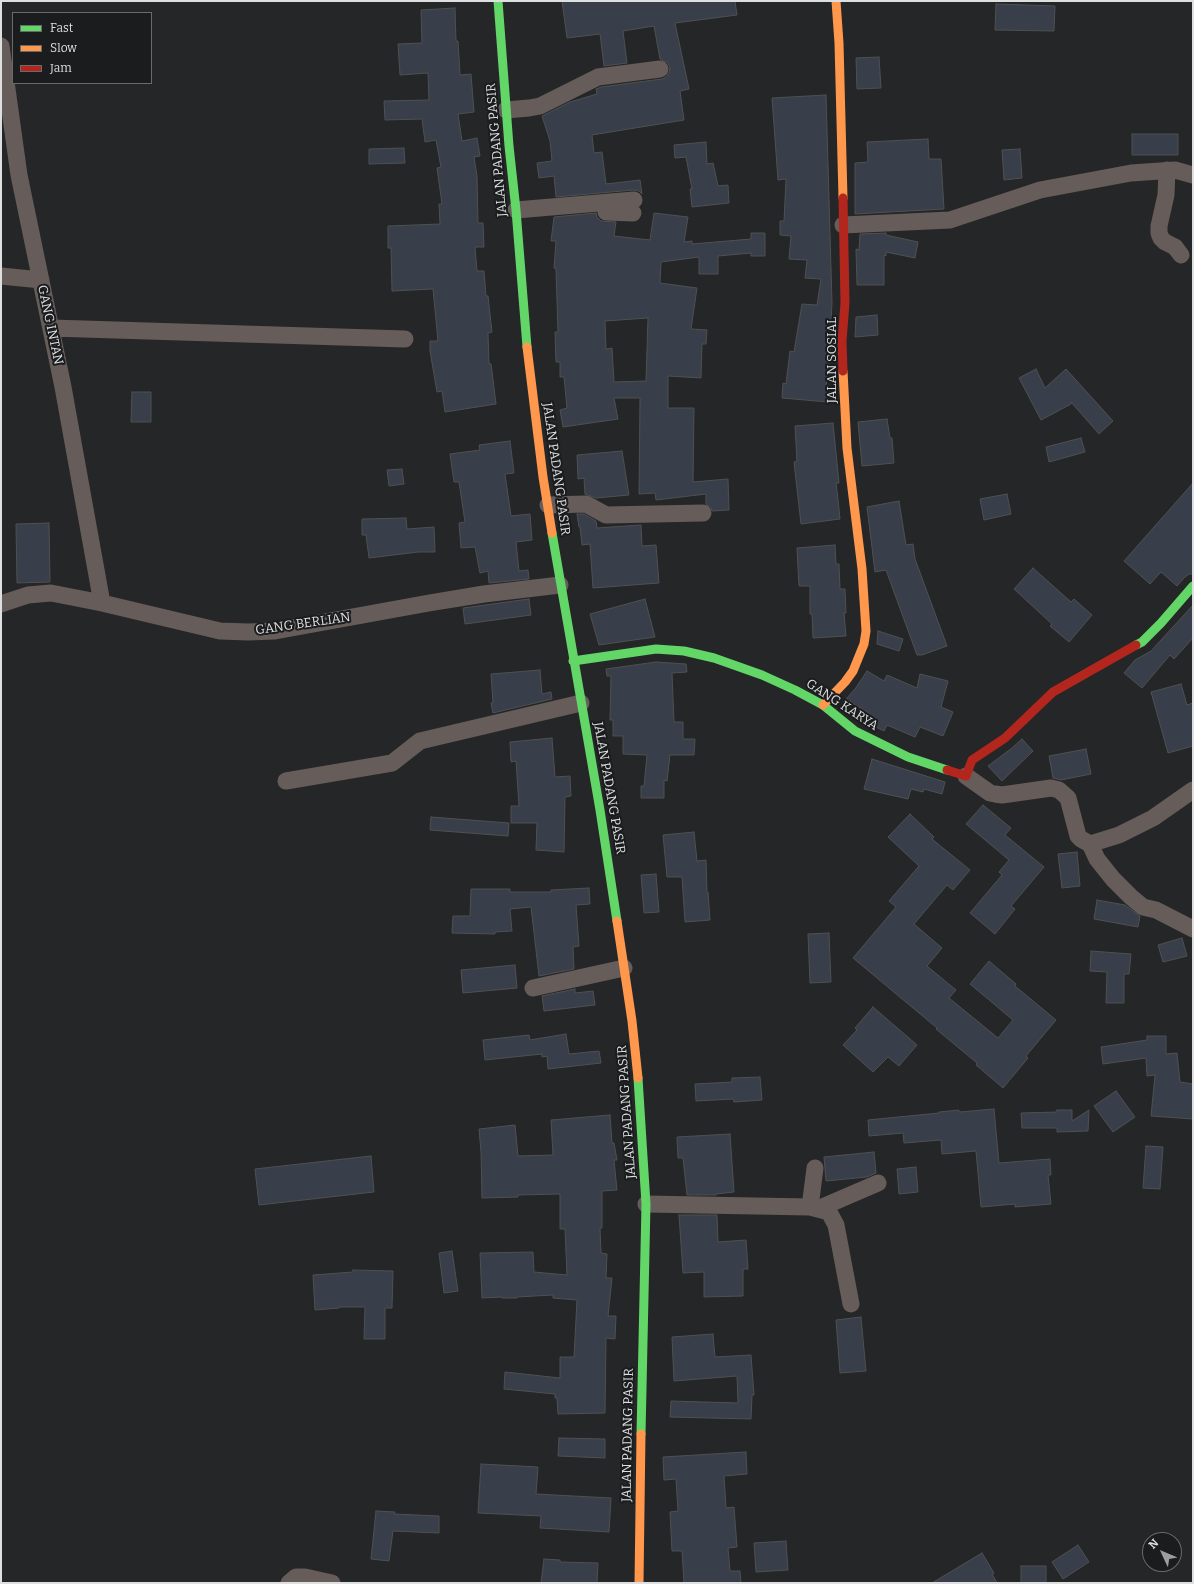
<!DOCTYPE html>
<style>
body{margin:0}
#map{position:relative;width:1194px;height:1584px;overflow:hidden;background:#252627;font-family:Bitter,serif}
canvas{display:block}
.frame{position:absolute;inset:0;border:2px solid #dedfe1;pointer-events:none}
.legend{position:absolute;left:12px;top:12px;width:140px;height:72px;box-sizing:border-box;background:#1a1c1e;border:1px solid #686a6c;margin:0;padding:5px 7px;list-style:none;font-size:12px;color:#dedfe1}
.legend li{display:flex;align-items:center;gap:8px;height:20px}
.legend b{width:20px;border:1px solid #686a6c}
.north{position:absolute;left:1142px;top:1532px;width:40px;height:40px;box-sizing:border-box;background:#1a1c1e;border:1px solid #686a6c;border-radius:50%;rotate:314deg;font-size:11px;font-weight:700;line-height:16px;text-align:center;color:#dedfe1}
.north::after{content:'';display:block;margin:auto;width:14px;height:18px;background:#9d9ea0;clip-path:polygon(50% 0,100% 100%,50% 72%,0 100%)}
</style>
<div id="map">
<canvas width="1194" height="1584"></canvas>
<div class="frame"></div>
<ul class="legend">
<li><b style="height:5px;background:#63d668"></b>Fast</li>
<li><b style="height:5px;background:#ff974d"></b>Slow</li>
<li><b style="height:5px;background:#b3261e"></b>Jam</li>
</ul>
<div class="north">N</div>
</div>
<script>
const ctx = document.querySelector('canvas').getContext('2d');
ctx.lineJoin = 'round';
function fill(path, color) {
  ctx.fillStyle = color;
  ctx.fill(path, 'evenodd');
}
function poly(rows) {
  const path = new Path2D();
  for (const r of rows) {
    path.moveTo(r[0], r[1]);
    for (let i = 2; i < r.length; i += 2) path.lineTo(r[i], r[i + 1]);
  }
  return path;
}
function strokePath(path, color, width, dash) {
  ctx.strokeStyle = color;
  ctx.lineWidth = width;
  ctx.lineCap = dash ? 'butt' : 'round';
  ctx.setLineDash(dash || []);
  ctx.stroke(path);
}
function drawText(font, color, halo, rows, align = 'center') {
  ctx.font = font + ' Bitter,serif';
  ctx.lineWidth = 4;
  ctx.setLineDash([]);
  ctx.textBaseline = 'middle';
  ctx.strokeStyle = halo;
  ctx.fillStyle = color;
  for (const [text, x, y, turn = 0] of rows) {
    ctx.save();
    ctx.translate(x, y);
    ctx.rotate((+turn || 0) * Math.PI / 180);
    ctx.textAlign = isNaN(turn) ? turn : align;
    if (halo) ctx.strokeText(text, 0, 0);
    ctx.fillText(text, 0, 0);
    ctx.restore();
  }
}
const building = poly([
 [562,1,735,1,737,15,675,23,689,89,680,91,684,120,592,135,594,153,602,152,606,184,640,180,642,194,639,191,633,190,556,197,554,176,539,178,537,163,552,161,550,141,542,116,570,102,597,94,596,89,601,87,662,79,666,77,669,73,670,68,668,63,660,59,654,26,623,31,627,63,604,66,600,34,567,38,562,1],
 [996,4,1055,6,1054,31,995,30,996,4],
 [455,8,456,41,458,41,460,75,471,74,474,112,458,114,462,141,477,138,480,156,474,157,477,176,478,223,483,223,484,247,475,247,477,271,484,271,486,296,488,296,492,332,488,333,489,364,491,364,496,404,445,412,442,391,437,392,430,351,430,341,438,341,433,289,392,291,391,248,388,248,388,226,440,224,439,204,442,204,437,168,441,167,436,140,425,142,422,119,385,120,384,101,429,100,428,73,400,75,398,44,422,43,421,10,455,8],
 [879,57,881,88,857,89,856,58,879,57],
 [826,95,832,303,830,340,830,353,826,387,830,387,828,402,782,398,783,383,786,384,790,351,794,352,802,304,817,305,821,279,805,278,807,260,789,259,791,236,780,235,780,221,784,221,786,179,778,180,772,98,826,95],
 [1132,134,1178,134,1178,155,1132,155,1132,134],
 [928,139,929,159,941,159,944,209,855,214,855,163,868,162,867,142,928,139],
 [706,142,707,164,713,163,718,186,728,185,729,203,692,207,690,189,692,189,686,157,675,158,674,145,706,142],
 [404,148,405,163,369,164,369,149,404,148],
 [1020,149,1022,178,1004,180,1002,150,1020,149],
 [596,213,597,217,601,221,616,222,614,236,650,240,654,213,688,217,684,242,692,241,692,244,751,239,751,233,765,233,765,256,751,256,751,253,718,256,718,274,699,274,699,257,661,262,660,283,697,288,691,329,707,330,706,344,702,344,701,378,668,376,668,408,694,408,693,482,728,479,729,510,712,511,711,508,706,504,706,494,656,500,655,493,639,494,640,398,614,398,618,419,563,427,560,410,567,408,564,377,560,377,560,362,556,362,555,332,558,332,556,269,554,268,556,241,551,241,554,217,596,213],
 [648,318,646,381,614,382,612,348,606,349,605,321,648,318],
 [886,233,886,235,918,242,915,258,886,252,886,256,884,255,884,285,857,285,856,249,859,250,860,234,886,233],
 [877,315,878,335,855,337,856,317,877,315],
 [1036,369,1045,388,1066,369,1113,421,1099,434,1071,402,1071,404,1041,420,1019,378,1036,369],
 [132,392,151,392,151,422,131,422,132,392],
 [887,419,890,438,892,438,894,463,862,466,858,422,887,419],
 [833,423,839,483,836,483,838,499,840,519,801,524,794,462,797,461,795,426,833,423],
 [1081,438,1085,452,1049,462,1046,447,1081,438],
 [510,441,514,473,505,474,511,516,530,514,532,540,516,542,519,571,528,570,529,579,489,583,488,571,480,573,475,547,461,548,459,523,465,522,459,482,454,482,450,454,480,450,479,445,510,441],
 [622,451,629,495,596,498,585,494,584,478,578,479,577,455,622,451],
 [402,469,404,484,389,486,387,470,402,469],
 [1193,483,1193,574,1189,574,1184,578,1177,586,1161,572,1150,584,1124,561,1193,483],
 [1007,494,1011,514,984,520,980,499,1007,494],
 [899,501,906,545,913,544,915,559,947,646,922,655,917,655,886,570,875,572,867,507,899,501],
 [577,514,584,514,596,521,597,528,641,525,642,546,656,545,659,583,593,588,590,544,582,545,580,527,579,527,577,514],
 [406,518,407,529,434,527,435,552,418,552,369,558,366,535,362,535,362,519,406,518],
 [49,523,50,582,17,583,16,524,49,523],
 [835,545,836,564,839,564,840,589,845,589,846,613,844,613,846,636,813,638,812,614,810,614,810,586,799,586,797,548,835,545],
 [1033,568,1071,602,1074,599,1092,615,1069,642,1050,626,1052,624,1014,589,1033,568],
 [529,599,531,615,465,624,463,608,529,599],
 [645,599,655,637,599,645,590,614,645,599],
 [1193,605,1193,638,1174,659,1170,655,1142,688,1124,673,1135,660,1151,651,1193,605],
 [878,631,903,639,899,651,877,644,878,631],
 [656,662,686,664,687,672,672,673,674,722,683,722,683,739,695,739,694,755,670,755,667,781,664,780,664,798,641,798,641,786,644,786,647,755,623,754,623,736,613,736,613,720,610,720,611,676,607,676,606,669,656,662],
 [540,670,542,694,551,692,552,699,493,713,491,703,493,703,491,674,540,670],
 [867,671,884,681,887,675,917,688,920,674,948,681,941,707,953,712,943,736,920,727,915,737,887,725,884,731,866,722,870,714,846,699,855,689,867,671],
 [1181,684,1187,705,1193,703,1193,746,1168,753,1151,692,1181,684],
 [552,738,555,777,570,776,571,796,565,797,564,852,536,850,537,823,511,823,511,806,519,806,516,761,511,762,510,742,552,738],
 [1022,739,1033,751,1002,781,988,766,1012,748,1022,739],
 [1086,749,1091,774,1061,780,1053,778,1049,756,1086,749],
 [872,759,945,782,942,794,924,789,923,792,911,789,908,799,864,789,872,759],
 [983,805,1011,828,1005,835,1044,867,1011,906,1015,909,995,934,970,913,1002,875,999,872,1009,860,966,824,983,805],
 [910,814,934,837,932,839,970,870,953,890,947,885,914,924,942,948,927,966,956,990,949,998,998,1038,1013,1020,970,984,989,961,1016,984,1015,986,1056,1020,1026,1056,1028,1058,1003,1088,976,1065,977,1063,936,1029,937,1028,853,958,896,907,889,901,919,866,888,837,910,814],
 [431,817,509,823,508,836,430,830,431,817],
 [694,832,697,861,706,860,707,892,708,892,710,920,685,922,682,877,667,877,663,835,694,832],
 [1077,852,1080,886,1062,888,1058,854,1077,852],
 [656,874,659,912,644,913,641,875,656,874],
 [589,888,590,904,576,905,579,946,573,947,574,969,539,976,531,907,510,909,512,931,495,932,495,934,452,933,453,916,470,916,471,889,510,889,510,892,551,892,551,890,589,888],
 [1097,900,1125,905,1140,916,1138,927,1094,919,1097,900],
 [829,933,831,982,810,983,808,934,829,933],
 [1182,938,1187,956,1163,962,1158,945,1182,938],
 [1091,951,1131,954,1129,974,1124,974,1124,1003,1106,1003,1107,972,1090,971,1091,951],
 [515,965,517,988,463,993,461,970,515,965],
 [575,989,575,993,593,991,595,1005,544,1011,542,996,575,989],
 [873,1007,917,1045,899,1066,888,1057,873,1072,843,1045,857,1030,855,1028,873,1007],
 [566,1034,569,1054,599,1051,601,1063,548,1069,547,1056,542,1057,542,1054,485,1060,483,1040,529,1035,530,1040,566,1034],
 [1147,1036,1166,1036,1166,1054,1177,1053,1180,1082,1193,1084,1193,1119,1151,1116,1155,1075,1147,1076,1146,1058,1103,1064,1101,1047,1147,1040,1147,1036],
 [760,1077,762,1100,734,1102,733,1099,696,1101,695,1084,732,1082,732,1078,760,1077],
 [1116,1091,1135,1117,1113,1132,1094,1106,1116,1091],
 [994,1109,999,1163,1050,1159,1051,1175,1048,1175,1051,1204,1015,1207,1015,1204,981,1207,976,1151,942,1154,941,1140,904,1143,903,1133,869,1136,868,1120,939,1113,939,1112,959,1110,959,1112,994,1109],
 [1057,1110,1072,1110,1072,1121,1089,1110,1088,1131,1057,1132,1057,1128,1022,1128,1021,1113,1057,1112,1057,1110],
 [610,1115,612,1143,614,1143,617,1160,614,1160,617,1190,602,1191,602,1228,600,1228,601,1253,607,1254,606,1278,612,1278,608,1316,616,1316,615,1339,606,1338,605,1413,558,1414,557,1398,555,1398,555,1394,504,1389,505,1372,560,1378,560,1357,574,1357,577,1300,553,1298,553,1295,517,1297,517,1298,502,1298,502,1297,482,1298,480,1253,533,1252,534,1272,567,1275,565,1229,560,1229,560,1194,518,1195,518,1197,482,1198,481,1152,479,1129,515,1125,518,1156,553,1155,551,1120,610,1115],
 [730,1134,734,1192,716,1194,716,1195,687,1195,683,1158,678,1158,677,1137,730,1134],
 [1146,1146,1163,1147,1160,1189,1143,1188,1146,1146],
 [874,1152,876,1173,867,1177,826,1181,824,1157,874,1152],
 [371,1156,374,1192,259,1205,255,1169,371,1156],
 [916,1167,918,1192,899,1194,897,1169,916,1167],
 [679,1215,717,1215,718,1242,746,1240,748,1269,743,1269,743,1296,704,1297,704,1272,683,1273,679,1215],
 [452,1251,458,1291,444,1293,439,1253,452,1251],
 [353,1270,393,1271,392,1308,385,1308,385,1339,364,1339,365,1307,339,1307,339,1308,315,1310,313,1275,353,1272,353,1270],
 [861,1317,866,1371,840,1373,836,1320,861,1317],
 [713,1334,715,1357,751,1355,754,1395,752,1395,751,1419,670,1417,671,1401,738,1403,737,1376,674,1381,672,1337,713,1334],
 [559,1438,605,1439,605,1458,558,1456,559,1438],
 [746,1452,747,1474,724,1476,726,1508,734,1507,737,1547,728,1548,730,1571,740,1571,741,1583,684,1583,682,1551,672,1551,670,1512,678,1511,676,1479,664,1480,663,1457,746,1452],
 [481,1464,538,1467,536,1494,611,1498,609,1532,540,1528,541,1516,478,1513,481,1464],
 [376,1511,395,1512,394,1514,439,1516,439,1533,393,1531,389,1561,371,1559,376,1511],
 [786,1541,788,1570,756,1572,754,1543,786,1541],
 [1078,1545,1089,1562,1063,1579,1052,1562,1078,1545],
 [982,1553,994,1573,992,1574,997,1583,932,1583,982,1553],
 [544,1559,560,1560,560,1562,598,1563,597,1583,541,1583,544,1559],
 [1021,1566,1046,1566,1046,1583,1021,1583,1021,1566]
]);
fill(building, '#393f4a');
strokePath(building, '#4f5051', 1);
strokePath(poly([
 [1,46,19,175,63,387,102,603],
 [506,110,529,108,540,106,598,77,660,69],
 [1167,170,1166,195,1159,226,1159,233,1161,238,1165,242,1175,247,1181,255],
 [516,210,634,200],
 [606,212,633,213],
 [843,225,950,220,1040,190,1131,173,1175,170,1193,175],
 [1,276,41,280],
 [51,328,405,339],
 [548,505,586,504,606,515,703,513],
 [1,604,28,595,51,593,102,603,220,631,248,632,275,631,429,603,484,594,560,585],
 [966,776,990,793,995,794,1002,795,1051,788,1059,790,1068,798,1078,836,1081,839,1090,844,1119,835,1153,818,1193,790],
 [286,781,392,763,420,741,581,703],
 [1090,844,1097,859,1113,879,1131,897,1143,907,1156,910,1193,929],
 [533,988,624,968],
 [646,1204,810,1207,829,1212,836,1225,851,1304],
 [810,1207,815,1168],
 [820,1208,878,1183],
 [289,1583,296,1577,305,1577,332,1583]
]), '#665c59', 17);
strokePath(poly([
 [498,1,509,146,516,210,527,347],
 [552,533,600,810,617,921],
 [1136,645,1142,642,1161,623,1193,586],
 [573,661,656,649,684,651,714,658,762,675,795,690,823,705,855,731,908,757,947,770],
 [638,1078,646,1204,641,1434]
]), '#63d668', 9);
strokePath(poly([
 [836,1,839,43,843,198],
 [527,347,543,477,552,533],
 [823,705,845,682,853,671,864,644,866,631,862,569,847,448,843,371],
 [617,921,632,1021,638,1078],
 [639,1583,641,1434]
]), '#ff974d', 9);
strokePath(poly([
 [843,198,845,303,842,341,843,371],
 [947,770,966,776,972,760,1005,738,1053,692,1136,645]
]), '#b3261e', 9);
drawText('13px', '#dedfe1', '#1a1c1e', [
 ["JALAN PADANG PASIR",497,150,-95],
 ["GANG INTAN",50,325,78],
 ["JALAN SOSIAL",832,360,-90],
 ["JALAN PADANG PASIR",556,469,82],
 ["GANG BERLIAN",303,624,-8],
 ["GANG KARYA",842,705,33],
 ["JALAN PADANG PASIR",609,788,80],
 ["JALAN PADANG PASIR",627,1112,-94],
 ["JALAN PADANG PASIR",628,1435,-89]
]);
</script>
